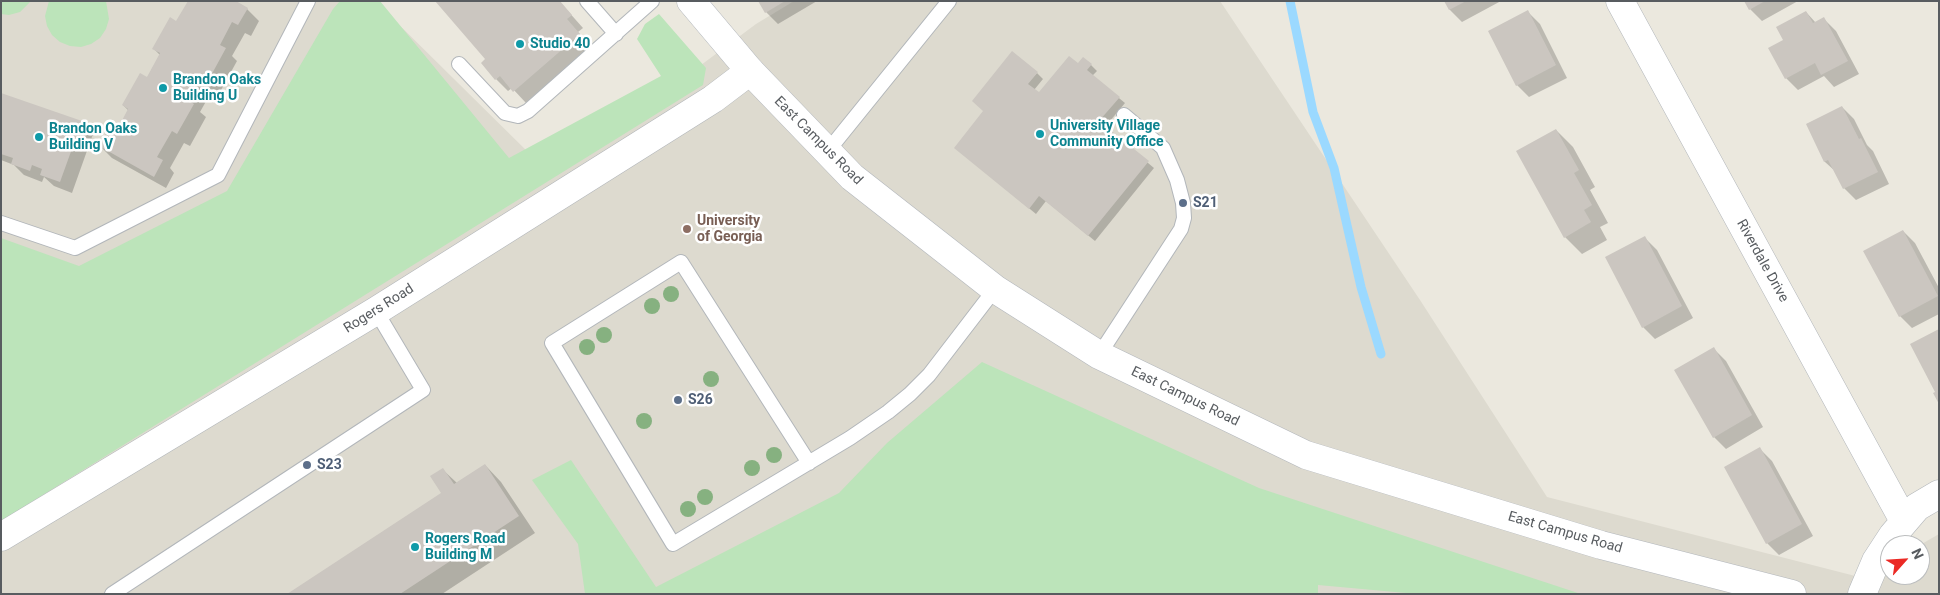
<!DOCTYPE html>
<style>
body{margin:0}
#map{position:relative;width:1940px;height:595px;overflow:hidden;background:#ebe8de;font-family:Roboto,sans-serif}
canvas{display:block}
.frame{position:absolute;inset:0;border:2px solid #585c60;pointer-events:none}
.north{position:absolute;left:1880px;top:535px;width:50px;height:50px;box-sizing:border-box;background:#fff;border:1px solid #bcbebf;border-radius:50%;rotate:64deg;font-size:14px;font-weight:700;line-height:20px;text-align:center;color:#585c60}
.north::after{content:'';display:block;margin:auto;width:18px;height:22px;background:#eb2a25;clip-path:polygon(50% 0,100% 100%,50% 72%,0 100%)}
</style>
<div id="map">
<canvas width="1940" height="595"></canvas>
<div class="frame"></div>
<div class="north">N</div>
</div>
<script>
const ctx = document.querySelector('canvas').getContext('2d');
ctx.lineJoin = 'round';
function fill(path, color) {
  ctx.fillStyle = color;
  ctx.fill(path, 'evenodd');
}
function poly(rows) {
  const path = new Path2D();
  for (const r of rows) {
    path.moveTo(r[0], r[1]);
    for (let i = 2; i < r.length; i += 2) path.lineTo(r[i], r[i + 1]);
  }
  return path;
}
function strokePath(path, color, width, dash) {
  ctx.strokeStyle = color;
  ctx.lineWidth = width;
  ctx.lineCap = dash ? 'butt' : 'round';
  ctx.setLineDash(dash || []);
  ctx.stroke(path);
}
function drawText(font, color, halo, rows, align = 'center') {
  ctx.font = font + ' Roboto,sans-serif';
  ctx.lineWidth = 5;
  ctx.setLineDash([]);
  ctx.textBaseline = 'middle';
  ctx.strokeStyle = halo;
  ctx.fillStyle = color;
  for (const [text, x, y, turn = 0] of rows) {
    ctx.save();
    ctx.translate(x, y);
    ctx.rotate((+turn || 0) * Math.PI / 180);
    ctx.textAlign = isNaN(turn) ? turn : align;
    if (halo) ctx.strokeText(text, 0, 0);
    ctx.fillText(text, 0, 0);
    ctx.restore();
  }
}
fill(poly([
 [1,1,375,1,534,158,689,74,756,24,794,1,1220,1,1420,300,1547,497,1863,578,1890,563,1890,575,1920,575,1920,545,1939,534,1939,594,1,594]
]), '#dddacf');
fill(poly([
 [1,1,31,1,20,12,9,15,1,14],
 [49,1,106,1,109,19,106,29,100,38,91,44,81,47,70,46,60,42,52,35,47,26,45,16],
 [340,1,380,1,509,158,661,76,637,39,645,24,659,14,706,68,703,85,1,521,1,238,79,266,227,191,333,9],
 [982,362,1259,488,1581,594,1417,594,1318,585,1318,594,585,594,578,544,532,480,571,460,656,587,839,493,887,443]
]), '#bce4ba');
fill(poly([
 [559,1,583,28,578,32,591,47,526,103,512,88,508,91,496,79],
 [759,1,817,1,778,24,766,12],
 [1445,1,1501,1,1462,22,1450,10],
 [1745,1,1798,1,1762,21,1750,9],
 [247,9,259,21,251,36,245,33,232,56,237,61,220,92,213,89,200,112,206,117,190,146,184,143,170,168,174,173,166,188,112,158,100,146,117,134,129,111,123,105,147,78,160,55,154,49,177,23],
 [1528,12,1540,24,1567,78,1529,97,1517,85],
 [1806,12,1816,23,1824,19,1836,31,1859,74,1834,87,1824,76,1798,90,1786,78,1770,48,1785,40],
 [1078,65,1091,65,1097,71,1092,76,1125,103,1105,127,1154,168,1095,241,1046,201,1036,214,962,153,1037,73,1043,79,1034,90,1039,94],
 [1,94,81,122,93,134,72,193,54,186,44,177,42,182,24,175,14,165,1,160],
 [1842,107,1854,119,1867,145,1873,151,1889,184,1856,200,1844,188,1835,171,1825,162,1807,124],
 [1556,130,1573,147,1595,187,1590,190,1608,223,1600,227,1607,240,1582,254,1565,237],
 [1903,231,1915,243,1939,288,1939,314,1912,328,1900,316],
 [1645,238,1657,250,1693,318,1655,339,1643,327],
 [1714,349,1726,361,1763,427,1726,449,1714,437],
 [1760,449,1772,461,1813,536,1779,555,1767,543],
 [485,465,501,482,535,533,442,594,289,594,443,493,443,470,457,483]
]), '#0003');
strokePath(poly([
 [1290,1,1313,112,1334,168,1361,287,1381,354]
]), '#9bd9ff', 9);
fill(poly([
 [188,1,236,1,248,8,238,25,232,22,220,45,226,48,208,81,201,77,194,90,188,100,194,104,177,134,172,131,157,157,163,160,154,177,99,146,109,128,116,132,128,109,122,105,140,73,147,77,160,53,152,49,170,17,176,21],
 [435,1,560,1,572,15,567,19,580,34,513,92,500,76,495,80,481,63,485,59],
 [758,1,785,1,765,13],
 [1444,1,1466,1,1449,10],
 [1744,1,1765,1,1749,10],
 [1528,10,1556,65,1516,86,1488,31],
 [1806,11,1813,23,1824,17,1848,61,1821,75,1815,63,1785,79,1768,48,1783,40,1776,27],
 [1012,51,1038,72,1028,84,1039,92,1069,56,1078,63,1083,57,1092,64,1087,70,1120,97,1099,121,1149,161,1088,236,1039,196,1029,209,954,148,983,111,972,101],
 [1,93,82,121,60,182,40,175,42,169,32,165,30,171,11,164,13,158,1,154],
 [1842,106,1859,139,1861,138,1878,172,1843,189,1828,160,1824,162,1806,124],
 [1556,129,1579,170,1574,173,1592,205,1584,210,1591,222,1564,238,1516,151],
 [1903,230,1938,296,1899,317,1863,251],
 [1645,236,1682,306,1642,328,1605,257],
 [1939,329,1939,404,1933,393,1935,392,1910,344],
 [1714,347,1752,415,1713,438,1674,370],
 [1760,447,1802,524,1766,544,1724,467],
 [485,464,519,516,400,594,287,594,441,493,430,476,443,468,454,484]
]), '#cbc6c0');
const lane = poly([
 [587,1,616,34],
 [459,64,505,113,518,116,528,111,652,1],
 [827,152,949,1],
 [1,223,75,248,218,175,308,1],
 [1099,355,1181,229,1184,218,1183,203,1177,180,1163,148,1124,115],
 [809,463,681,262,552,343,673,544,850,438,888,412,910,394,929,375,995,289],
 [112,594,423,390,376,311]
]);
const street = poly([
 [1620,1,1904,521],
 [1,537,376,311,713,99,750,71],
 [1862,594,1876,561,1893,535,1917,507,1939,494]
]);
const secondary = poly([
 [691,1,750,71,852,177,995,289,1099,355,1306,455,1601,545,1792,594]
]);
strokePath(lane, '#b2b6ba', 16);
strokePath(street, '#b2b6ba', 29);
strokePath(secondary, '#b3b7bc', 29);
strokePath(lane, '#fff', 14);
strokePath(street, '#fff', 28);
strokePath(secondary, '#fff', 28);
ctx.fillStyle = '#86b180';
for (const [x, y] of [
 [671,294],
 [652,306],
 [604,335],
 [587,347],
 [711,379],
 [644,421],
 [774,455],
 [752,468],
 [705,497],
 [688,509]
]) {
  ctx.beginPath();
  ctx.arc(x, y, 8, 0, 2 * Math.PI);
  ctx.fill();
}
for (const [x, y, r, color] of [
 [520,44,5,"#0f9aa8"],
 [163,88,5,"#0f9aa8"],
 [1040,134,5,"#0f9aa8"],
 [39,137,5,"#0f9aa8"],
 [1183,203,5,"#5c6f8a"],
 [687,229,5,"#8d6e63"],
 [678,400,5,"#5c6f8a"],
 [307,465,5,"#5c6f8a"],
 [415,547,5,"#0f9aa8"]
]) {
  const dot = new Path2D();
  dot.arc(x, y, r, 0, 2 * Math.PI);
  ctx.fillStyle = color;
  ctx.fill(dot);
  strokePath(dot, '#fff', 2);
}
drawText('bold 14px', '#0d838f', '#fff', [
 ["Studio 40",530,44],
 ["Brandon Oaks",173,80],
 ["Building U",173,96],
 ["University Village",1050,126],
 ["Community Office",1050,142],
 ["Brandon Oaks",49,129],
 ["Building V",49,145],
 ["Rogers Road",425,539],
 ["Building M",425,555]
], 'left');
drawText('14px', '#585c60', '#fff', [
 ["East Campus Road",818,141,45],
 ["Riverdale Drive",1762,261,61],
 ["Rogers Road",379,309,-32],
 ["East Campus Road",1185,397,26],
 ["East Campus Road",1565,533,16]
]);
drawText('bold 14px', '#4e5e75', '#fff', [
 ["S21",1193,203],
 ["S26",688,400],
 ["S23",317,465]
], 'left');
drawText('bold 14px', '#785e54', '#fff', [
 ["University",697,221],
 ["of Georgia",697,237]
], 'left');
</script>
